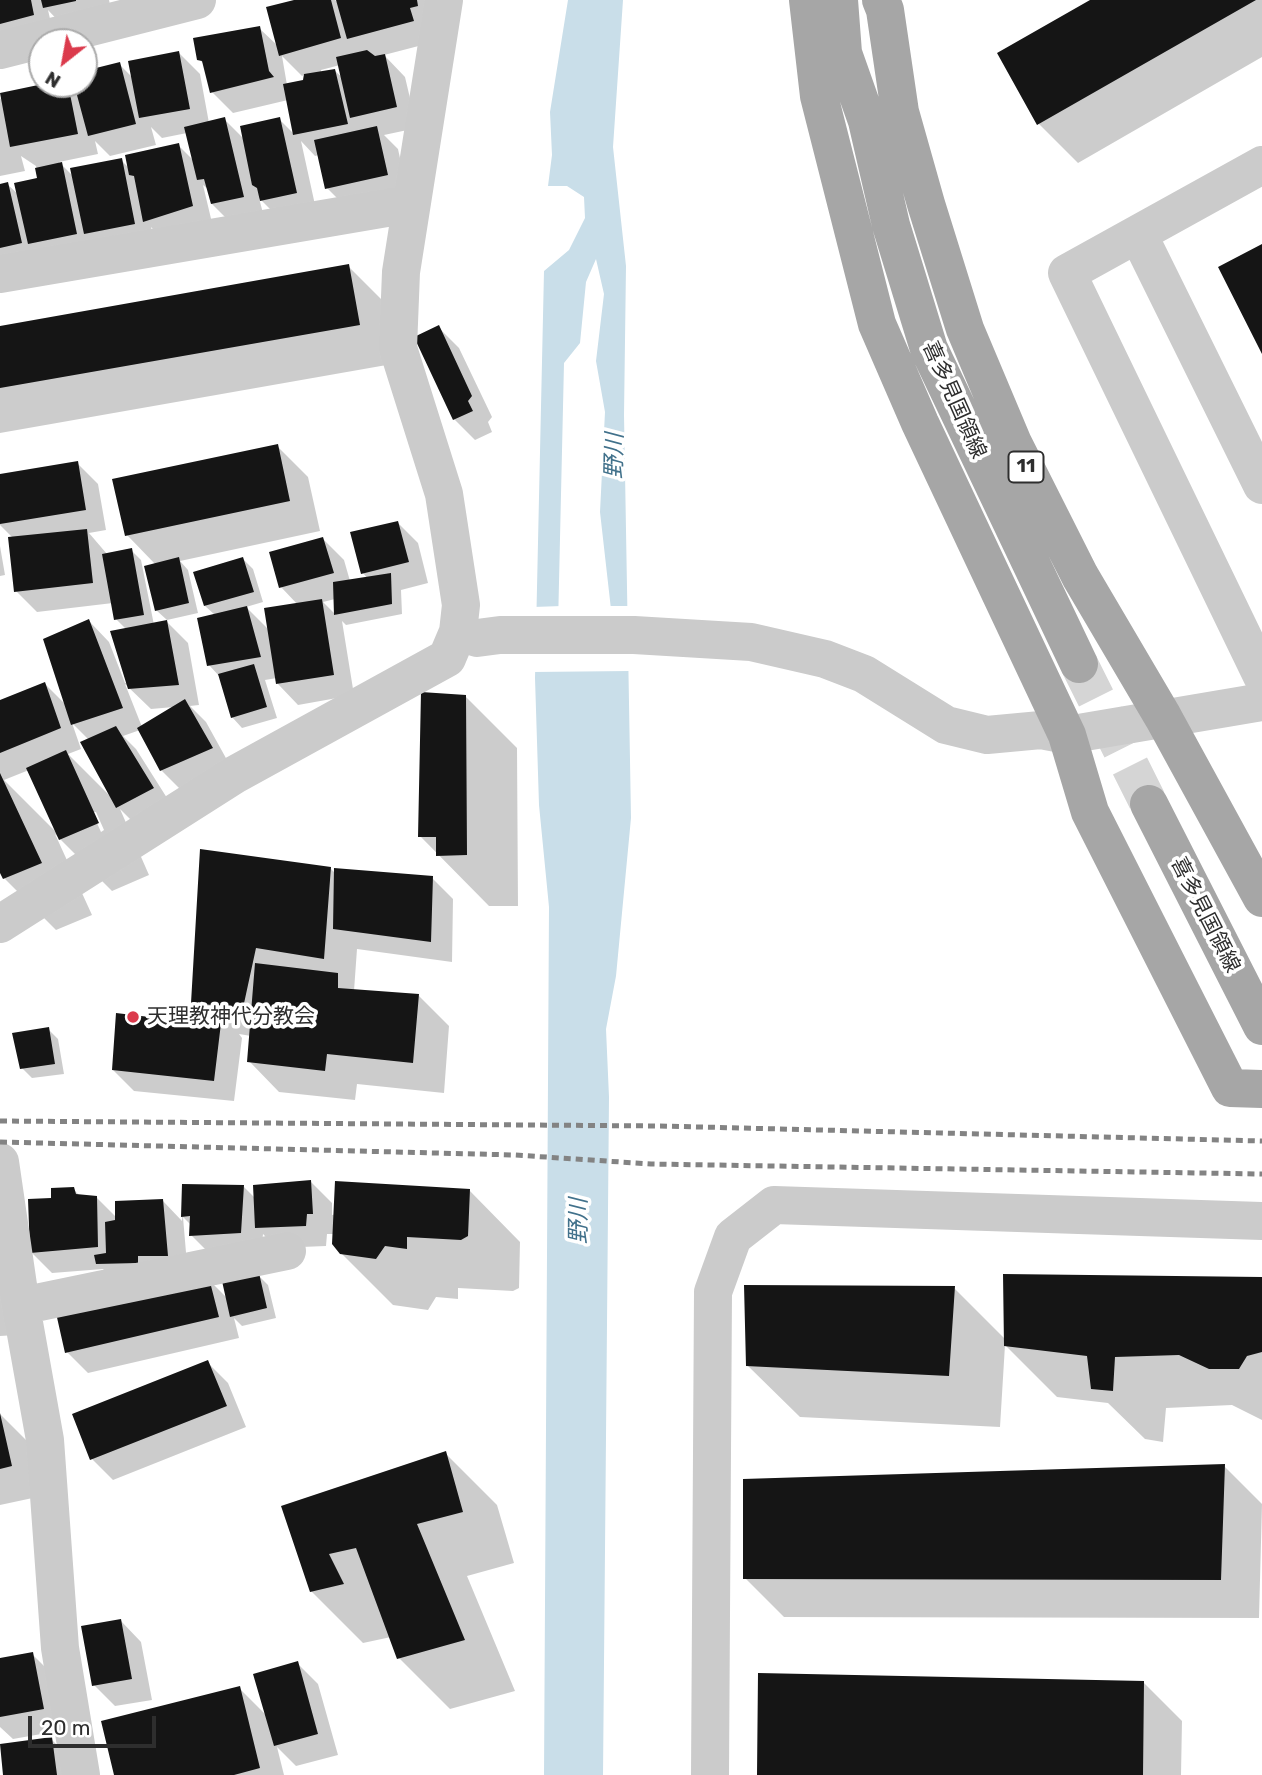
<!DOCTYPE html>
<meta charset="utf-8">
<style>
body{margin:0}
#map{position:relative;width:1262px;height:1775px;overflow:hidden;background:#fff;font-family:Rubik,sans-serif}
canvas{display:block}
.north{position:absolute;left:28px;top:28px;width:70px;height:70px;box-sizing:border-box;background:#fff;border:2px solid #ababab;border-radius:50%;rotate:211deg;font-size:19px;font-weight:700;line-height:28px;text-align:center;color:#2e2e2e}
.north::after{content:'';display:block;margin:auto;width:24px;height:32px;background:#db3a4c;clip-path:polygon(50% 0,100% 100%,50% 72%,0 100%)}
.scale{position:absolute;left:28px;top:1716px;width:128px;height:32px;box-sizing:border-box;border:4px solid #2e2e2e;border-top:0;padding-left:9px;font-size:21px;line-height:24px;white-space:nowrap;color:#2e2e2e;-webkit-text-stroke:5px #fff;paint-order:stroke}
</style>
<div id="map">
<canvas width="1262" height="1775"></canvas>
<div class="north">N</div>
<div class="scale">20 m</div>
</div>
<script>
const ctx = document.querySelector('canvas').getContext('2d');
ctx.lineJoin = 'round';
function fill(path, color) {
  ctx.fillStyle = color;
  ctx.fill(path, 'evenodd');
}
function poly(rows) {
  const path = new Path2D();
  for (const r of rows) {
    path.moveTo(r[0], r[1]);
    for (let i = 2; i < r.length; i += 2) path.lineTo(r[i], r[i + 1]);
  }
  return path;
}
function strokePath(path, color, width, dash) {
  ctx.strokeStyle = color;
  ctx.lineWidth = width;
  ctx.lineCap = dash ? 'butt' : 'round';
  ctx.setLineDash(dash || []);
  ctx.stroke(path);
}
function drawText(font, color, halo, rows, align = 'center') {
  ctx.font = font + ' Rubik,"Noto Sans JP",sans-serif';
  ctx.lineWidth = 7;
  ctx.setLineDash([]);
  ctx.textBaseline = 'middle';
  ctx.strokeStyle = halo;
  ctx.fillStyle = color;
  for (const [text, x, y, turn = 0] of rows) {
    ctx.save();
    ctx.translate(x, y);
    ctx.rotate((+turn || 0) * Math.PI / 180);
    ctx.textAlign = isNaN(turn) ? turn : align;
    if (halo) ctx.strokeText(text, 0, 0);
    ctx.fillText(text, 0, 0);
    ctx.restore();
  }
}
fill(poly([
 [568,0,623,0,613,147,626,266,624,415,631,818,616,976,606,1029,609,1097,603,1775,544,1775,549,907,539,805,535,678,544,271,569,250,585,218,584,197,567,186,548,186,552,155,550,112],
 [596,259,604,294,596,361,605,412,600,512,613,627,558,626,564,363,580,343,586,282]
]), '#c9dee9');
fill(poly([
 [562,606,562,624,610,626,607,606,632,606,630,671,532,672,533,607]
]), '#fff');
fill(poly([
 [0,0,109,0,113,19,65,28,48,10,54,36,0,49],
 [300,0,335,0,339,4,338,0,425,0,434,42,384,55,405,77,417,128,384,135,398,149,408,195,348,209,327,188,319,155,315,156,301,141,317,214,282,221,259,198,264,217,233,225,212,204,209,190,203,185,213,227,165,242,151,227,155,245,0,267,0,185,7,184,19,195,39,180,36,166,21,156,25,171,0,176,0,98,2,100,51,84,69,84,79,93,76,84,84,84,84,73,119,64,133,78,179,53,200,74,209,123,224,119,244,139,279,119,294,134,288,100,233,113,212,92,205,65,199,59,259,28,279,47],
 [282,56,302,76,305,74,304,82,287,85],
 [340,65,343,78,335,71,321,73,321,70],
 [151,127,162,138,187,133,194,161,178,145,130,169,121,160,74,177,59,162,98,154,95,141,110,156,156,145],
 [1093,0,1262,0,1262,57,1078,163,1039,124],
 [348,266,387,305,398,363,0,433,0,327],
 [438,327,459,348,492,417,488,422,492,432,475,440,454,419],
 [277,446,308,477,320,531,180,561,188,570,198,613,167,620,156,610,156,565,127,535],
 [77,463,98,484,106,530,89,533,107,554,131,550,141,560,154,625,167,622,188,643,199,705,190,706,206,722,232,769,182,791,161,770,140,730,123,736,136,749,174,809,138,827,120,809,149,875,112,891,55,834,92,915,56,930,4,878,0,869,0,702,45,684,67,706,89,621,109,642,125,683,128,682,127,630,116,619,113,603,37,612,16,591,14,539,0,525,0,476],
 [125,684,151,709,174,707,142,727],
 [72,723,89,740,112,798,68,754,81,749],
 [29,770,58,834,4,780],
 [92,812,96,812,104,830,101,832],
 [397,522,418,543,428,583,401,590,402,614,346,625,342,621,354,695,298,705,278,684,277,678,265,680,277,718,242,728,232,717,220,677,209,665,215,615,205,606,243,559,253,569,263,602,246,607,269,630,298,605,281,587,323,539,344,560,350,581,368,579,363,573],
 [335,599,336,615,323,602],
 [0,546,5,575,0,576],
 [465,696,517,748,518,906,489,906,420,836],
 [330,868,335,873,432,878,453,899,452,962,357,949,354,991,419,996,449,1026,444,1093,357,1084,355,1100,279,1092,249,1061,251,1036,239,1034,242,1038,234,1101,134,1091,113,1070,206,1016,192,1002],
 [48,1029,58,1039,64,1074,32,1078,22,1068],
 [311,1182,332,1203,332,1215,469,1190,520,1242,519,1288,513,1291,458,1288,458,1299,436,1297,428,1310,393,1305,341,1253,334,1234,327,1234,326,1246,277,1248,263,1234,261,1254,212,1256,191,1235,191,1225,183,1217,188,1276,118,1284,103,1269,52,1273,31,1252,53,1199,73,1189,80,1196,96,1197,116,1217,163,1201,182,1221,184,1185,244,1187,256,1199],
 [0,1244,17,1335,0,1336],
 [258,1275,268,1285,276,1318,242,1326,234,1318,239,1338,88,1373,67,1352,209,1280,228,1299],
 [1262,1279,1262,1420,1232,1405,1166,1408,1163,1442,1145,1439,1108,1403,1057,1397,1005,1345,1000,1427,800,1417,748,1366,954,1288,1005,1339],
 [207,1362,228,1383,246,1427,113,1480,92,1459,74,1415],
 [0,1414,31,1445,42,1496,0,1505],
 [445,1453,497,1505,514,1563,467,1576,515,1691,450,1709,399,1658,391,1637,363,1643,311,1591,283,1507],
 [1224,1466,1262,1504,1259,1618,784,1617,745,1578],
 [121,1621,141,1642,152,1700,115,1706,94,1685],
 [32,1654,53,1675,64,1730,13,1739,0,1727,0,1660],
 [297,1663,318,1684,338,1755,296,1766,277,1747,284,1775,116,1775,239,1688,267,1716],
 [1143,1682,1182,1721,1181,1775,759,1775],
 [51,1739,72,1760,74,1775,5,1775]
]), '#0003');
fill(poly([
 [0,0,31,0,34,15,0,24],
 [41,0,76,0,76,1,43,8],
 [294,0,331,0,341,38,279,56,266,7],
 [336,0,417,0,418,6,410,8,414,21,347,39],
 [1090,0,1256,0,1037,125,997,53],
 [260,26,269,71,274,77,210,93,202,61,197,60,193,38],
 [367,50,375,56,385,54,397,107,350,118,336,57],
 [179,51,190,109,139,118,128,61],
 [120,62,136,124,88,136,74,84,84,84,84,71],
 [335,69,348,124,293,135,283,84,303,80,304,74],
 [43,84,68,84,78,134,10,147,0,93],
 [225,117,244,197,211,204,204,179,197,180,184,127],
 [280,117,297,193,260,201,257,188,252,185,240,126],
 [377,126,388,175,325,189,314,140],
 [179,143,193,206,143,222,134,176,129,175,125,155],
 [122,158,135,224,84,234,70,168],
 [62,162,77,234,28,244,14,183,37,178,35,168],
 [8,182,22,243,0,248,0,184],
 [1262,244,1262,354,1218,267],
 [349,264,360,325,0,388,0,326],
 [439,325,472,396,468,401,473,411,453,420,414,337],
 [278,444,290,501,125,536,112,479],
 [78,461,86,510,0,524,0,474],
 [398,521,409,562,361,574,350,532],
 [87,529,93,583,14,592,8,537],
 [323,537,334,573,279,588,269,552],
 [132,548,144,615,114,620,102,554],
 [179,557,189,603,155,611,144,566],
 [243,557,254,592,204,606,193,572],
 [391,573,392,604,334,615,333,582],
 [322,599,334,675,276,684,264,608],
 [247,606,261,657,207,666,197,618],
 [89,619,123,708,71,725,43,639],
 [167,620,179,685,128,689,110,631],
 [254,664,267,707,231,718,218,674],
 [45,682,61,728,0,753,0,700],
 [421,692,466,695,467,855,436,856,436,837,418,837],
 [185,699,213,748,160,771,137,728],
 [116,726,154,788,116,808,80,742],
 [66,750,99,823,59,840,26,768],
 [0,773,42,863,3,879,0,873],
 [200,849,331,867,324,959,256,948,243,1008,191,1003],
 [334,868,433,876,431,942,333,929],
 [255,963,338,973,338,988,419,994,413,1063,327,1054,325,1071,247,1062],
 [116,1013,192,1022,193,1013,222,1015,214,1081,112,1070],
 [49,1027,55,1064,20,1069,12,1033],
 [311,1180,313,1214,307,1214,306,1226,255,1228,253,1185],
 [335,1181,470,1189,468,1236,461,1240,407,1237,407,1249,385,1246,376,1259,340,1254,332,1244],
 [182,1184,244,1185,241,1233,189,1236,190,1216,181,1217],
 [74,1187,76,1194,97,1196,98,1247,30,1253,28,1199,51,1198,51,1188],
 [163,1199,168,1256,138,1256,138,1263,96,1264,94,1255,106,1253,105,1222,115,1220,115,1201],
 [259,1273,267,1308,230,1317,222,1281],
 [1003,1274,1262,1277,1262,1352,1247,1356,1239,1369,1209,1369,1179,1355,1115,1357,1113,1391,1091,1389,1087,1356,1004,1346],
 [209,1278,219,1317,65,1353,56,1313],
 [744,1285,955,1286,949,1376,746,1366],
 [208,1360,227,1406,90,1460,72,1414],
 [0,1413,12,1466,0,1469],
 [446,1451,463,1512,417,1524,465,1640,397,1659,356,1548,329,1554,344,1584,310,1592,281,1506],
 [1225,1464,1221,1580,743,1579,743,1479],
 [121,1619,132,1679,92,1686,81,1626],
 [33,1652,44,1709,0,1717,0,1658],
 [298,1661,318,1734,274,1746,253,1674],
 [758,1673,1144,1681,1143,1775,757,1775],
 [240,1686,260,1768,234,1775,114,1775,101,1721],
 [52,1737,57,1775,3,1775,0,1744]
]), '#151515');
strokePath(poly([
 [1079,664,1149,804]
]), '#d5d5d5', 38, [38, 19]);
strokePath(poly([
 [0,50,197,0],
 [1262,165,1067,273,1262,676],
 [1138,234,1262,485],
 [0,274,410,204],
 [458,632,477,638,500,635,634,635,751,642,825,659,864,674,946,725,987,735,1041,730,1067,735,1262,702],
 [0,924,236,774,447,658,458,632,461,605,444,494,398,348,401,272,444,0],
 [0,1162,21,1306,45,1440,60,1648,81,1775],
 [21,1306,287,1251],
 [710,1775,713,1292,733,1237,774,1205,1262,1221]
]), '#cbcbcb', 38);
strokePath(poly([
 [808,0,819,96,877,324,920,423,1067,735,1090,812,1230,1088,1262,1089],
 [839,0,843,53,867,121,891,225,929,349,1079,664],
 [881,0,885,10,900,112,926,204,965,329,1013,443,1080,576,1163,717,1262,898],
 [1149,804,1262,1026]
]), '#a6a6a6', 38);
strokePath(poly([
 [0,1121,660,1126,1262,1141],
 [0,1142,515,1155,651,1164,1262,1174]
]), '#838383', 5, [7, 5]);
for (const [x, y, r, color] of [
 [133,1017,7,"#db3a4c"]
]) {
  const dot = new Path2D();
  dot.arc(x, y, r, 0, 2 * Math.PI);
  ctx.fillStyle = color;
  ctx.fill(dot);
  strokePath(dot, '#fff', 2.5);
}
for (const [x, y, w] of [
 [1026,467,35]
]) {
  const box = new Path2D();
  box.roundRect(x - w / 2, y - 15.5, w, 31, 5);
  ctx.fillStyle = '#fff';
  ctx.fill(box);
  strokePath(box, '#2e2e2e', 2);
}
drawText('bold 19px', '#2e2e2e', null, [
 ["11",1026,467]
]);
drawText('21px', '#2e2e2e', '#fff', [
 ["喜多見国領線",954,400,66],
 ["喜多見国領線",1205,915,63]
]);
drawText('21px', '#2e2e2e', '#fff', [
 ["天理教神代分教会",147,1017]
], 'left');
drawText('italic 23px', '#41718b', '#fff', [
 ["野川",615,456,-89],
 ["野川",579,1221,-90]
]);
</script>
